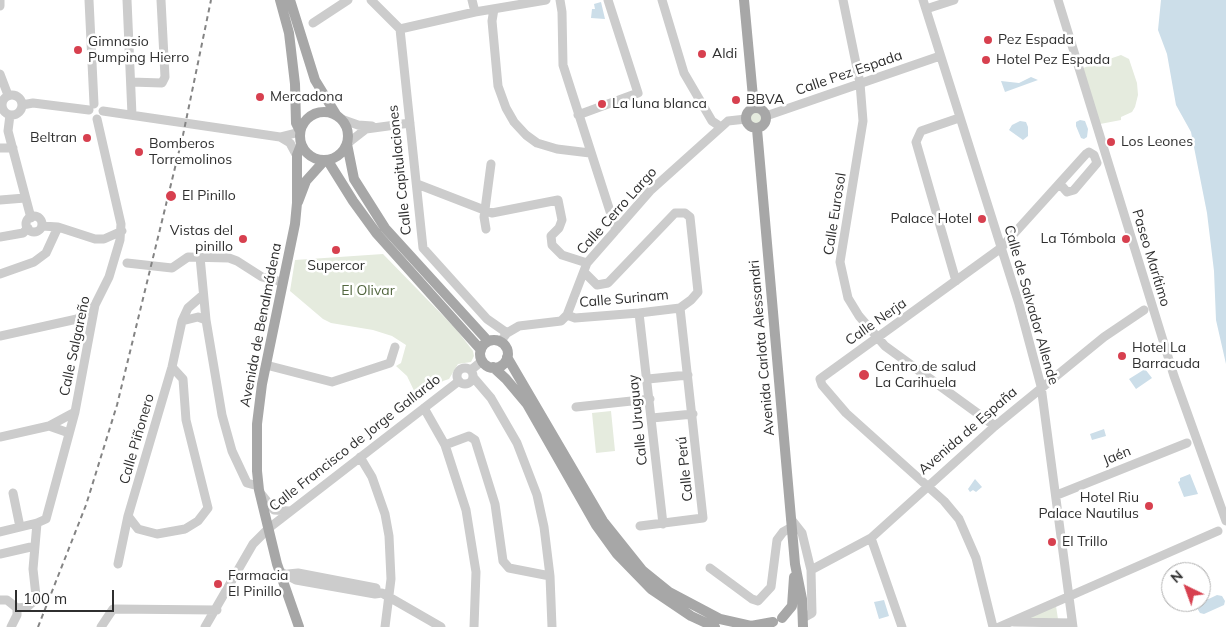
<!DOCTYPE html>
<meta charset="utf-8">
<style>
body{margin:0}
#map{position:relative;width:1226px;height:627px;overflow:hidden;background:#fff;font-family:Mulish,sans-serif}
canvas{display:block}
.north{position:absolute;left:1161px;top:562px;width:50px;height:50px;box-sizing:border-box;background:#fff;border:1px solid #acacac;border-radius:50%;rotate:318deg;font-size:14px;font-weight:700;line-height:20px;text-align:center;color:#2f2f2f}
.north::after{content:'';display:block;margin:auto;width:18px;height:22px;background:#d7404f;clip-path:polygon(50% 0,100% 100%,50% 72%,0 100%)}
.scale{position:absolute;left:15px;top:590px;width:99px;height:22px;box-sizing:border-box;border:2px solid #2f2f2f;border-top:0;padding-left:6px;font-size:15px;line-height:18px;white-space:nowrap;color:#2f2f2f;-webkit-text-stroke:4px #fff;paint-order:stroke}
</style>
<div id="map">
<canvas width="1226" height="627"></canvas>
<div class="north">N</div>
<div class="scale">100 m</div>
</div>
<script>
const ctx = document.querySelector('canvas').getContext('2d');
ctx.lineJoin = 'round';
function fill(path, color) {
  ctx.fillStyle = color;
  ctx.fill(path, 'evenodd');
}
function poly(rows) {
  const path = new Path2D();
  for (const r of rows) {
    if (r.length === 3) {
      path.moveTo(r[0] + r[2], r[1]);
      path.arc(r[0], r[1], r[2], 0, 2 * Math.PI);
      continue;
    }
    path.moveTo(r[0], r[1]);
    for (let i = 2; i < r.length; i += 2) path.lineTo(r[i], r[i + 1]);
  }
  return path;
}
function strokePath(path, color, width, dash) {
  ctx.strokeStyle = color;
  ctx.lineWidth = width;
  ctx.lineCap = dash ? 'butt' : 'round';
  ctx.setLineDash(dash || []);
  ctx.stroke(path);
}
function drawText(font, color, halo, rows, align = 'center') {
  ctx.font = font + ' Mulish,sans-serif';
  ctx.lineWidth = 5;
  ctx.setLineDash([]);
  ctx.textBaseline = 'middle';
  ctx.strokeStyle = halo;
  ctx.fillStyle = color;
  for (const [text, x, y, turn = 0] of rows) {
    ctx.save();
    ctx.translate(x, y);
    ctx.rotate((+turn || 0) * Math.PI / 180);
    ctx.textAlign = isNaN(turn) ? turn : align;
    if (halo) ctx.strokeText(text, 0, 0);
    ctx.fillText(text, 0, 0);
    ctx.restore();
  }
}
fill(poly([
 [1121,55,1129,59,1137,83,1138,95,1135,107,1132,112,1121,117,1121,120,1100,124,1083,68],
 [756,118,5.5],
 [383,254,456,329,473,351,474,356,471,362,458,364,449,379,443,381,418,399,407,376,396,366,401,363,406,345,392,336,373,330,331,323,323,319,290,291,295,260],
 [611,411,615,451,596,453,592,413],
 [1056,606,1058,619,1028,618]
]), '#e5ebde');
fill(poly([
 [1161,0,1226,0,1226,364,1216,320,1214,271,1207,213,1191,132,1176,105,1167,54,1158,30],
 [601,2,605,19,591,18,592,9,595,9,594,4],
 [1031,77,1038,80,1005,92,1001,81,1019,83],
 [1080,120,1085,121,1088,129,1087,137,1084,139,1081,138,1076,126,1076,122],
 [1020,121,1026,122,1028,127,1028,136,1023,140,1009,130,1012,125],
 [1145,369,1152,378,1136,389,1129,379],
 [1104,429,1106,436,1092,440,1090,434],
 [1190,474,1198,494,1184,497,1178,482,1180,481,1180,478],
 [975,479,982,487,976,492,973,490,970,492,968,489],
 [1217,595,1222,596,1225,601,1224,605,1204,614,1200,613,1197,608,1198,604],
 [884,600,889,616,879,619,874,602]
]), '#ccdee9');
strokePath(poly([
 [89,0,94,104],
 [127,0,132,115],
 [371,0,400,29],
 [472,0,475,12],
 [560,0,562,12,563,65,616,230],
 [662,0,684,73,712,121,721,127],
 [843,0,860,83,863,121,840,262,848,298,859,316,885,346,995,426],
 [923,0,1019,304,1041,386,1073,627],
 [1058,0,1174,376,1226,521],
 [0,6,0,0],
 [494,9,492,21,498,86,506,108,514,122,526,135,537,143,557,149,590,153],
 [926,9,954,0],
 [313,23,348,0],
 [400,29,423,248,487,319,507,333],
 [400,29,475,12,546,0],
 [0,74,8,95],
 [131,82,162,83,165,77,161,0],
 [12,105,10],
 [22,105,33,103,89,110],
 [103,111,280,137,290,143,297,156],
 [10,115,8,131,31,218],
 [578,115,638,93,608,0],
 [766,116,940,56],
 [341,119,358,125,372,126],
 [280,137,300,132],
 [348,143,366,129,410,123],
 [0,148,13,148],
 [417,184,492,213,558,200,562,220,559,228,551,236,552,245,562,255,587,263],
 [0,200,25,198],
 [34,224,8],
 [42,226,58,227,95,239,104,239,122,231],
 [486,229,484,217,491,164],
 [0,237,23,233,28,228],
 [200,257,206,320,222,415,232,451,247,483,258,486],
 [127,263,172,268,188,257,229,258,237,261,262,277,282,282],
 [0,274,34,262,46,253,58,227],
 [956,281,916,142,921,131,959,118],
 [639,313,663,524],
 [567,315,575,318,639,313,680,308,691,300,698,292,690,217,685,213,675,213,608,283,597,285,586,274,583,274],
 [182,321,198,317,206,320],
 [0,336,77,319,95,305],
 [500,342,507,333,519,326,561,321,567,315,587,263,650,191,728,121,746,119],
 [266,365,332,382,390,363,395,347],
 [465,376,8],
 [471,370,482,361],
 [473,377,491,398,517,443,537,495,544,527,550,576,552,627],
 [648,379,688,375],
 [576,407,650,399],
 [424,408,445,445,466,510,476,572,474,627],
 [652,418,693,414],
 [49,426,69,433],
 [0,437,49,426,75,412],
 [445,445,469,436,475,440,495,504,503,561,509,568,550,576],
 [360,457,372,477,385,514,389,536,391,579,385,627],
 [13,493,20,527],
 [262,495,274,510,289,511],
 [1057,495,1187,443],
 [128,516,138,529,157,534,185,529,198,521,208,508,186,420,183,379,172,367],
 [791,519,802,533,811,570,812,613,803,618],
 [640,526,703,518,680,308],
 [0,532,37,523,46,519,75,412,95,305,109,277,120,240,121,224,97,119],
 [871,538,902,627],
 [0,554,35,546],
 [118,564,128,516,172,367,182,321,188,308,203,295],
 [710,568,752,599,758,601,771,587,777,540,783,532,792,527],
 [811,570,871,538,995,426,1104,337,1144,310],
 [279,571,296,580,375,594,382,593,441,627],
 [288,574,298,573,376,588],
 [0,600,7,600,17,608],
 [17,608,27,607,34,601,36,596,33,569,37,523],
 [1014,622,1072,623],
 [11,627,17,615,17,608],
 [101,627,113,609,217,610],
 [205,627,253,544,269,528,459,381],
 [993,627,976,558,959,519,944,501,846,413,822,385,820,379,1001,248,1086,154,1089,152,1094,155,1097,163,1074,190,1067,192,1060,184],
 [999,627,1218,531]
]), '#ccc', 9);
strokePath(poly([
 [280,0,289,33,295,84,296,123,300,131],
 [290,0,315,80,337,116],
 [744,0,754,108],
 [756,118,10],
 [324,136,24],
 [757,129,795,564,802,599,803,627],
 [347,144,354,179,385,228,488,341],
 [328,161,353,201,377,234,481,350],
 [298,202,306,181,324,161],
 [494,354,14],
 [507,357,603,521,643,571,669,592,720,619,751,626,773,622],
 [493,367,506,379,527,404,596,525,617,554,651,589,691,616,715,627],
 [782,618,792,606,794,577],
 [299,627,277,564,259,490,257,471,257,424,262,384,295,224,297,203,297,155,301,145]
]), '#a7a7a7', 10);
strokePath(poly([
 [38,627,86,505,117,405,183,135,211,0]
]), '#848484', 2, [5, 4]);
for (const [x, y, r, color] of [
 [988,40,5,"#d7404f"],
 [78,50,5,"#d7404f"],
 [702,54,5,"#d7404f"],
 [986,60,5,"#d7404f"],
 [260,97,5,"#d7404f"],
 [736,100,5,"#d7404f"],
 [602,104,5,"#d7404f"],
 [87,138,5,"#d7404f"],
 [1111,142,5,"#d7404f"],
 [139,152,5,"#d7404f"],
 [171,196,6,"#d7404f"],
 [982,219,5,"#d7404f"],
 [243,239,5,"#d7404f"],
 [1126,239,5,"#d7404f"],
 [336,250,5,"#d7404f"],
 [1122,356,5,"#d7404f"],
 [864,375,6,"#d7404f"],
 [1149,506,5,"#d7404f"],
 [1052,542,5,"#d7404f"],
 [218,584,5,"#d7404f"]
]) {
  const dot = new Path2D();
  dot.arc(x, y, r, 0, 2 * Math.PI);
  ctx.fillStyle = color;
  ctx.fill(dot);
  strokePath(dot, '#fff', 2);
}
drawText('14px', '#2f2f2f', '#fff', [
 ["Pez Espada",998,40],
 ["Gimnasio",88,42],
 ["Pumping Hierro",88,58],
 ["Aldi",712,54],
 ["Hotel Pez Espada",996,60],
 ["Mercadona",270,97],
 ["BBVA",746,100],
 ["La luna blanca",612,104],
 ["Beltran",77,138,"right"],
 ["Los Leones",1121,142],
 ["Bomberos",149,144],
 ["Torremolinos",149,160],
 ["El Pinillo",182,196],
 ["Palace Hotel",972,219,"right"],
 ["Vistas del",233,231,"right"],
 ["pinillo",233,247,"right"],
 ["La Tómbola",1116,239,"right"],
 ["Supercor",336,266,"center"],
 ["Hotel La",1132,348],
 ["Barracuda",1132,364],
 ["Centro de salud",875,367],
 ["La Carihuela",875,383],
 ["Hotel Riu",1139,498,"right"],
 ["Palace Nautilus",1139,514,"right"],
 ["El Trillo",1062,542],
 ["Farmacia",228,576],
 ["El Pinillo",228,592]
], 'left');
drawText('14px', '#2f2f2f', '#fff', [
 ["Calle Pez Espada",849,73,-19],
 ["Calle Capitulaciones",400,170,-96],
 ["Calle Cerro Largo",617,211,-48],
 ["Calle Eurosol",835,214,-81],
 ["Paseo Marítimo",1151,258,73],
 ["Calle Surinam",624,299,-5],
 ["Calle de Salvador Allende",1031,305,74],
 ["Calle Nerja",876,322,-35],
 ["Avenida de Benalmádena",261,325,-79],
 ["Calle Salgareño",75,346,-78],
 ["Avenida Carlota Alessandri",762,348,-95],
 ["Calle Uruguay",638,420,-96],
 ["Avenida de España",968,431,-41],
 ["Calle Piñonero",137,439,-74],
 ["Calle Francisco de Jorge Gallardo",355,443,-38],
 ["Jaén",1117,456,-22],
 ["Calle Perú",685,469,-96]
]);
drawText('14px', '#536740', '#fff', [
 ["El Olivar",368,291]
]);
</script>
